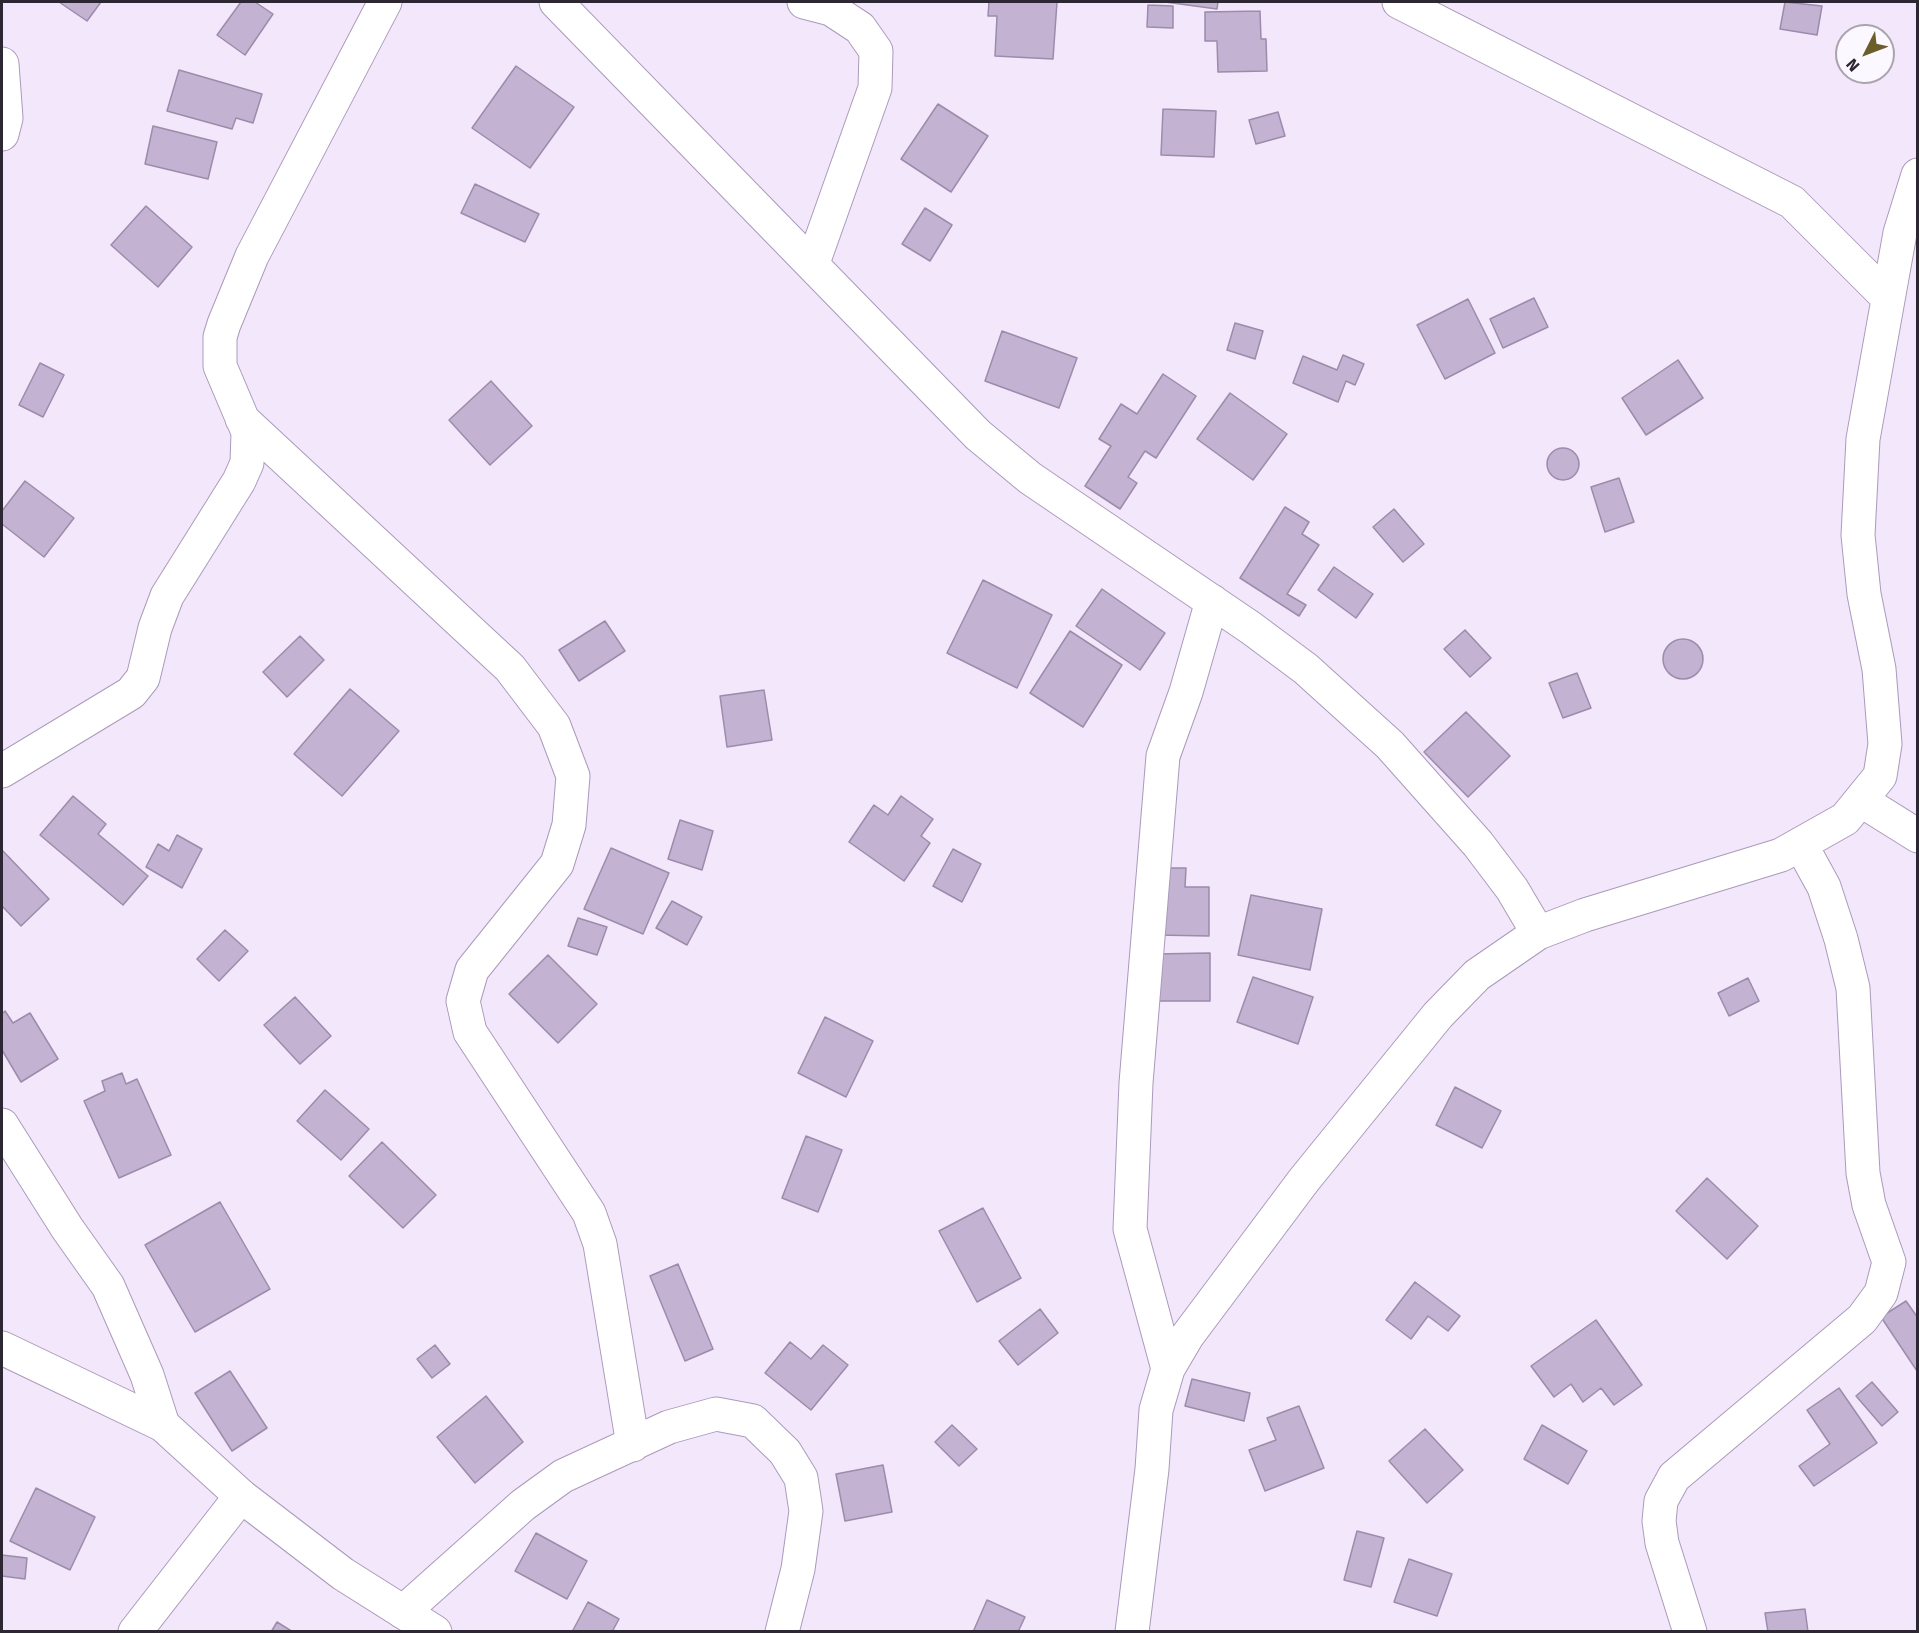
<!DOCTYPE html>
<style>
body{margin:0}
#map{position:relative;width:1919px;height:1633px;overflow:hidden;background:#f3e7fc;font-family:"Fira Sans",sans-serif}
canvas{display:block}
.frame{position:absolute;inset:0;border:3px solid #2d2633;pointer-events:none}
.north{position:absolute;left:1835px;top:24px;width:60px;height:60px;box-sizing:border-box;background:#fcf8ff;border:2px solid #a9a4ad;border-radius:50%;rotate:228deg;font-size:16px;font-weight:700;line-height:24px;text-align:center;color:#2d2633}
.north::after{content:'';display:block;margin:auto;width:21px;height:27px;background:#6c5e2b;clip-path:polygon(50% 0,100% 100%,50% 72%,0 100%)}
</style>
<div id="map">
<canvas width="1919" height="1633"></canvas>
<div class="frame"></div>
<div class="north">N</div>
</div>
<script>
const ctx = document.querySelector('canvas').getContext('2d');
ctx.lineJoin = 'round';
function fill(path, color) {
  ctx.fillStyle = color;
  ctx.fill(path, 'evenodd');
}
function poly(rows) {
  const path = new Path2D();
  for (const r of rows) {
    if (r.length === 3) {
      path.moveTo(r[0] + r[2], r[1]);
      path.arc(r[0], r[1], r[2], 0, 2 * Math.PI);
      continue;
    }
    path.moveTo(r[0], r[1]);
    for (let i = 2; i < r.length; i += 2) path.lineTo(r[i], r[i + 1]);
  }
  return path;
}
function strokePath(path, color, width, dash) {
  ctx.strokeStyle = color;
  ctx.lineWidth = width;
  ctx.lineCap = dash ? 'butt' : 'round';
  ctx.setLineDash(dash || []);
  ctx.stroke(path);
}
const building = poly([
 [59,2,101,2,87,21,59,2],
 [241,2,255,2,273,14,245,55,217,35,241,2],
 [989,2,1057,2,1053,59,995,56,997,16,988,16,989,2],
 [1165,2,1218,2,1217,9,1165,2],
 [1785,2,1822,6,1817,35,1780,29,1785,2],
 [1148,5,1173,6,1173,28,1147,27,1148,5],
 [1260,11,1261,39,1266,39,1267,71,1218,72,1217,41,1205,41,1205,12,1260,11],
 [516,66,574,107,530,168,472,128,516,66],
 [179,70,262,94,253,123,236,118,232,129,167,111,179,70],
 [938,104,988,136,951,192,901,159,938,104],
 [1163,109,1216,111,1214,157,1161,155,1163,109],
 [1278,112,1285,136,1256,144,1249,120,1278,112],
 [153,126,217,142,208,179,145,164,153,126],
 [475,184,539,214,525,242,461,213,475,184],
 [146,206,192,247,158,287,111,245,146,206],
 [925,208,952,225,930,261,902,244,925,208],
 [1534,298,1548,327,1503,348,1490,319,1534,298],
 [1468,299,1495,353,1445,379,1417,325,1468,299],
 [1235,323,1263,331,1255,359,1227,350,1235,323],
 [1002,331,1077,358,1059,408,985,381,1002,331],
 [1343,355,1364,364,1355,385,1346,381,1338,402,1293,383,1303,356,1337,370,1343,355],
 [1678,360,1703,398,1646,435,1622,398,1678,360],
 [40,363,64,375,43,417,19,405,40,363],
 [1163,374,1196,396,1156,458,1145,451,1128,477,1137,483,1120,509,1085,486,1111,446,1099,439,1121,404,1137,414,1163,374],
 [491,381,532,426,490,465,449,420,491,381],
 [1230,393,1287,434,1253,480,1197,439,1230,393],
 [1563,464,16],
 [1619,478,1634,522,1605,532,1591,487,1619,478],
 [25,481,74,518,44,557,2,524,2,511,25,481],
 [1285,507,1309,522,1302,534,1319,545,1287,594,1306,605,1299,616,1240,578,1285,507],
 [1394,509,1424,544,1403,562,1373,527,1394,509],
 [1334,567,1373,594,1356,618,1318,590,1334,567],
 [983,580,1052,615,1017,688,947,653,983,580],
 [1102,589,1165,633,1140,670,1076,626,1102,589],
 [605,621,625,651,579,681,559,650,605,621],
 [1465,630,1491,658,1470,677,1444,649,1465,630],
 [1070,631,1122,665,1083,727,1030,693,1070,631],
 [300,636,324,660,287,697,263,672,300,636],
 [1683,659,20],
 [1577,673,1591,708,1563,718,1549,683,1577,673],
 [350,689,399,731,342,796,294,754,350,689],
 [764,690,772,740,727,747,720,696,764,690],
 [1466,712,1510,756,1468,797,1424,752,1466,712],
 [73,796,106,824,98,834,148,876,123,905,40,835,73,796],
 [901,796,933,819,921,836,930,843,904,881,849,842,874,805,888,815,901,796],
 [680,820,713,831,702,870,668,859,680,820],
 [177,835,202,849,182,888,146,867,158,844,169,851,177,835],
 [611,848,669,873,643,934,584,909,611,848],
 [953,849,981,864,962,902,933,886,953,849],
 [2,850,49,899,21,926,2,906,2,850],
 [1157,868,1186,868,1185,887,1209,887,1209,936,1156,935,1157,868],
 [1251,895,1322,909,1310,970,1238,955,1251,895],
 [672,901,702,917,687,945,656,928,672,901],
 [578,918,607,927,597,955,568,946,578,918],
 [225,930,248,951,219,981,197,959,225,930],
 [1210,953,1210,1001,1155,1001,1154,954,1210,953],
 [548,955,597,1004,558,1043,509,994,548,955],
 [1253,977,1313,997,1298,1044,1237,1022,1253,977],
 [1748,978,1759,1001,1729,1016,1718,993,1748,978],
 [295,997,331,1036,300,1064,264,1025,295,997],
 [5,1011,13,1023,30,1013,58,1059,21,1082,2,1050,2,1014,5,1011],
 [825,1017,873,1041,846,1097,798,1073,825,1017],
 [122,1073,126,1084,137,1079,171,1155,119,1178,84,1101,105,1091,102,1081,122,1073],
 [1455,1087,1501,1111,1482,1148,1436,1125,1455,1087],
 [325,1090,369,1129,341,1160,297,1121,325,1090],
 [806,1136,842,1150,818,1212,782,1198,806,1136],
 [382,1142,436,1195,403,1228,349,1176,382,1142],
 [1707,1178,1758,1226,1727,1259,1676,1211,1707,1178],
 [220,1202,270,1289,195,1332,145,1245,220,1202],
 [983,1208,1021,1278,977,1302,939,1231,983,1208],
 [678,1264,713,1349,685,1361,650,1276,678,1264],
 [1415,1282,1460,1316,1448,1331,1428,1316,1411,1339,1386,1320,1415,1282],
 [1906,1301,1918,1318,1917,1371,1881,1317,1906,1301],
 [1040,1309,1058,1333,1018,1365,999,1341,1040,1309],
 [1596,1320,1642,1385,1614,1405,1601,1388,1583,1402,1571,1384,1554,1397,1531,1366,1596,1320],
 [790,1342,811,1359,823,1345,848,1365,811,1410,765,1373,790,1342],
 [435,1345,450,1364,432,1378,417,1359,435,1345],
 [230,1371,267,1428,232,1451,195,1393,230,1371],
 [1192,1379,1250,1393,1244,1421,1185,1406,1192,1379],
 [1872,1382,1898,1412,1882,1426,1856,1396,1872,1382],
 [1839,1388,1877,1443,1814,1486,1799,1466,1830,1444,1807,1410,1839,1388],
 [486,1396,523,1442,475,1483,437,1437,486,1396],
 [1299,1406,1324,1468,1265,1491,1249,1450,1276,1440,1267,1418,1299,1406],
 [952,1425,977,1449,959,1466,935,1442,952,1425],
 [1542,1425,1587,1451,1568,1484,1524,1459,1542,1425],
 [1425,1429,1463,1470,1427,1503,1389,1461,1425,1429],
 [883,1465,892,1512,845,1521,836,1474,883,1465],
 [36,1488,95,1517,70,1570,10,1541,36,1488],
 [1357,1531,1384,1538,1371,1587,1344,1580,1357,1531],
 [536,1533,587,1561,567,1599,515,1571,536,1533],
 [2,1555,27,1558,25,1579,2,1576,2,1555],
 [1409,1559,1452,1574,1437,1616,1394,1602,1409,1559],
 [987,1600,1025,1617,1018,1632,973,1632,987,1600],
 [588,1602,619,1619,612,1632,572,1632,588,1602],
 [1805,1609,1808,1632,1768,1632,1765,1613,1805,1609],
 [277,1622,293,1632,271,1632,277,1622]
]);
fill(building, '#c4b2d2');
strokePath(building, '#9c8baa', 1.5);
const street = poly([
 [556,2,978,435,1030,478,1251,628,1306,669,1390,745,1478,844,1512,889,1538,933],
 [804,2,831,9,860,28,876,51,875,88,813,263],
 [1399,2,1792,202,1888,298],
 [2,64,6,118,2,134],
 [242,419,510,668,554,726,573,776,569,825,557,864,472,970,463,1001,470,1032,589,1213,600,1244,633,1445],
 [2,771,131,693,143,678,155,628,167,596,239,481,247,463,248,432,220,366,220,337,224,324,252,256,385,2],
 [1862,801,1918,836],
 [2,1125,67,1228,108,1286,147,1375,163,1425],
 [1168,1369,1130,1229,1136,1083,1163,756,1186,692,1212,601],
 [403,1612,523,1505,563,1476,669,1427,716,1414,753,1421,785,1452,801,1478,806,1511,798,1569,782,1632],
 [135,1632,241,1496],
 [1132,1632,1152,1469,1156,1410,1168,1369,1188,1335,1304,1180,1438,1015,1477,975,1538,933,1585,915,1781,855,1845,819,1880,776,1885,744,1879,669,1864,594,1858,535,1863,439,1900,233,1918,175],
 [1690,1632,1662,1543,1659,1521,1661,1501,1674,1477,1862,1319,1881,1293,1889,1262,1869,1205,1863,1173,1853,988,1841,939,1824,887,1801,845]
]);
const secondary = poly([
 [2,1348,163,1425,241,1496,343,1574,435,1632]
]);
strokePath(street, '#ab9aba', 35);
strokePath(secondary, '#ab9aba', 35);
strokePath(street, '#fff', 33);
strokePath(secondary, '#fff', 33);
</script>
